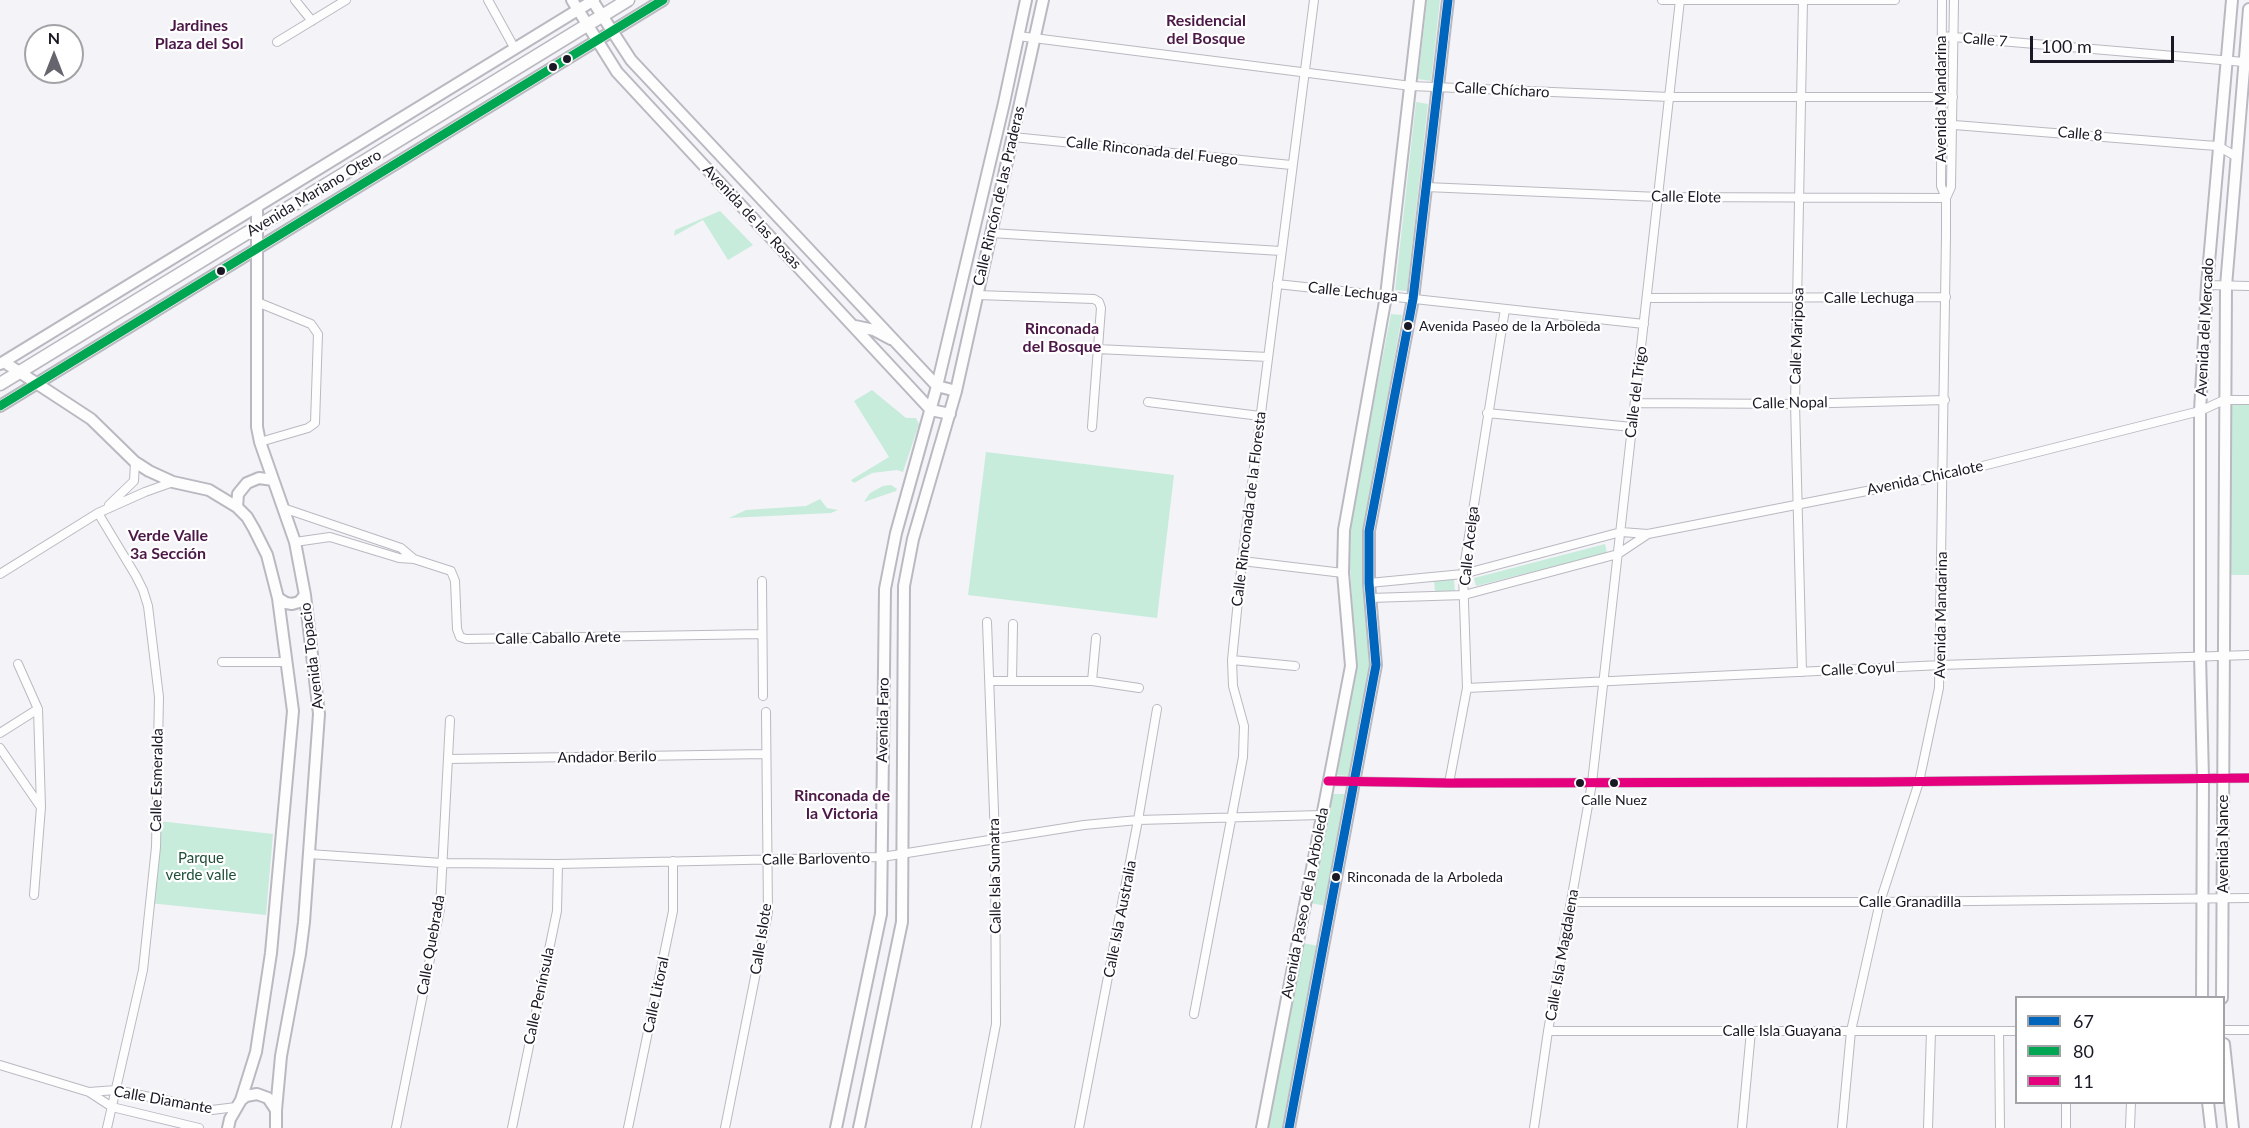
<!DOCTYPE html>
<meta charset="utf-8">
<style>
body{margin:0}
#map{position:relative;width:2249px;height:1128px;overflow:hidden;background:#f4f3f8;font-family:Lato,sans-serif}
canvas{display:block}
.legend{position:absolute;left:2015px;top:996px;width:210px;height:108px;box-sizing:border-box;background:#fff;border:2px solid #a3a3a7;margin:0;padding:8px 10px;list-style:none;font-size:18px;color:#1a1824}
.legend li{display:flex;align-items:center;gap:12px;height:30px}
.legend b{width:30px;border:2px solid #a3a3a7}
.north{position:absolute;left:24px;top:24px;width:60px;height:60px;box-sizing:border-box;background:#fff;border:2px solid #a3a3a7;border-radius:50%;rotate:0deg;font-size:16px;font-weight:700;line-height:24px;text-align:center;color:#1a1824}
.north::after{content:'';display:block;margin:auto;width:21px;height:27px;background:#66656e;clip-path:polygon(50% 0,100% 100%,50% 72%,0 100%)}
.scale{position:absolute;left:2030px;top:36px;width:144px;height:27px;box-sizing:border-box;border:3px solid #1a1824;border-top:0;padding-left:8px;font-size:18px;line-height:21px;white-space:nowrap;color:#1a1824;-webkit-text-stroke:4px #fff;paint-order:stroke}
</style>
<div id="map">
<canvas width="2249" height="1128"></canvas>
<ul class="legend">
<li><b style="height:8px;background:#0065bd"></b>67</li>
<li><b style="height:8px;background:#00a651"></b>80</li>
<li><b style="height:8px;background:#e5007d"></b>11</li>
</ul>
<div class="north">N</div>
<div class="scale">100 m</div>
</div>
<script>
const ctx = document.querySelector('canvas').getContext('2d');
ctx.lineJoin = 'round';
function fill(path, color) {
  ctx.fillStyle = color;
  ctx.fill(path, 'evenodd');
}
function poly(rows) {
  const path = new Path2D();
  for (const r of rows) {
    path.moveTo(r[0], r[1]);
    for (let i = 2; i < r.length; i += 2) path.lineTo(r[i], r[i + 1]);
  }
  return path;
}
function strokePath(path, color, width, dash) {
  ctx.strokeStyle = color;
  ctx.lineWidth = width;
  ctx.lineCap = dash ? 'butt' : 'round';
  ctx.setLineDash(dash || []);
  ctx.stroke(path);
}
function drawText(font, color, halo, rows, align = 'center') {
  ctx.font = font + ' Lato,sans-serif';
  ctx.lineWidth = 4.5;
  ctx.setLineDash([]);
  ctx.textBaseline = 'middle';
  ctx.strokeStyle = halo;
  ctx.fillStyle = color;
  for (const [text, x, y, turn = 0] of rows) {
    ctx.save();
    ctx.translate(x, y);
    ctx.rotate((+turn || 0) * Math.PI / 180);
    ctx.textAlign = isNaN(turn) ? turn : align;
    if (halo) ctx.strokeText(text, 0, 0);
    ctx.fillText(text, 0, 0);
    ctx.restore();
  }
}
fill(poly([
 [1427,0,1440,0,1431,81,1418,79],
 [1416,102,1428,104,1407,291,1395,290],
 [720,211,753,245,728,260,703,220,674,236,675,230],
 [1391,314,1402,315,1362,543,1371,666,1350,776,1334,775,1356,666,1348,534],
 [872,390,906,418,916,418,919,424,903,472,897,470,872,473,854,483,851,480,889,457,854,401],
 [2229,402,2249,402,2249,575,2228,575],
 [986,452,1174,475,1157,618,968,595],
 [891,485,897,489,896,491,864,502,870,493,883,486],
 [820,499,827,508,838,510,831,513,729,518,746,510,806,506],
 [1605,544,1607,553,1476,586,1474,578],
 [1434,580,1454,580,1455,592,1435,592],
 [1330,794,1346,794,1326,906,1310,903],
 [159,821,273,834,266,915,149,903],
 [1303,943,1318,946,1283,1128,1267,1128]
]), '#c7ecdb');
const street = poly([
 [295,0,312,21],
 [488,0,515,49],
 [1662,0,1895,0],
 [1018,36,1411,86,1670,97,1953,97],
 [1942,36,2244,62],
 [277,42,346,0],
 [1942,124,2203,145,2218,146,2237,157],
 [1013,137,1291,165],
 [1426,187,1659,197,1946,198],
 [1946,198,1951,187,1954,0],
 [991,233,1281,251],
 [1277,284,1644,324],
 [2207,285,2249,286],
 [977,295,1094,299,1099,302,1101,308,1092,427],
 [1648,298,1946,297],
 [257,302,311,324,318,334,315,423,308,428,260,442],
 [1097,349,1268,357],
 [1148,402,1260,416],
 [1635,403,1795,404,1945,400],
 [1487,413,1632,427],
 [109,505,134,481,135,462],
 [283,508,401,548,414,559],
 [98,513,136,576,143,590,148,606,159,697,156,847,143,970,107,1128],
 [295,542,330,537,399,558,414,559,451,571,455,581,457,629,460,637,466,639,762,634],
 [1242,561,1343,573],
 [0,574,98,513,145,492,173,482],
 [762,581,763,696],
 [1369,583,1463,574,1621,532,1648,534,1943,476,2200,411,2224,400,2249,400],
 [1370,598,1464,595,1618,554,1648,534],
 [1232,660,1295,666],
 [222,662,286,662],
 [18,664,38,709,41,807,34,895],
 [1802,672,1795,404,1803,1],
 [990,681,1092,681,1139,688],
 [1012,681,1013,624],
 [1092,681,1096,638],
 [1467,688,1941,665,2249,655],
 [0,733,38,709],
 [0,748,40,806],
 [448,759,766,754],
 [1328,781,1449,783,1876,782,2249,778],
 [1449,783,1467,688,1463,574,1505,309],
 [309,854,442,863,558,864,882,857,1084,825,1138,820,1321,815],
 [1572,902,1880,902,2249,898],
 [1194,1014,1243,757,1244,726,1233,686,1232,660,1242,561,1314,0],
 [2224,1030,2249,1030],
 [1548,1031,2016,1031],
 [1999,1031,2000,1128],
 [0,1065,89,1092,112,1107,199,1128],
 [89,1092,116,1090,212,1110,236,1107],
 [2066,1102,2066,1128],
 [396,1128,440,909,450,720],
 [512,1128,557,911,558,864],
 [628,1128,673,911,673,861],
 [725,1128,768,912,766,712],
 [976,1128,996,1024,995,839,987,622],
 [1079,1128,1138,820,1157,709],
 [1534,1128,1548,1031,1592,783,1680,0],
 [1742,1128,1751,1031],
 [1842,1128,1851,1031,1880,902,1919,782,1939,688,1946,236,1946,198,1941,186,1942,0],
 [1928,1128,1931,1031],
 [2130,1128,2131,1102]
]);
const secondary = poly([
 [572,0,617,72,931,410,950,414],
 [592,0,631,60,937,386,956,391],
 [257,207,257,427,260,442,295,542,305,595,319,714,304,922,300,954,281,1056,276,1110],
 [855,326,874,330,891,339],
 [4,362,91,419,135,462,149,471,173,482,209,490,237,507,247,517,254,529,267,555,278,598,293,711,271,953,256,1052,241,1100],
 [0,364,594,0],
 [0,406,663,0],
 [237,507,238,494,247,483,259,478,273,480],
 [278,598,286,603,292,604,299,602,305,595],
 [2202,998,2203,778,2200,655,2200,411,2207,285,2232,0],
 [2222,998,2226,286,2249,9],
 [2224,1044,2233,1128],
 [2208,1102,2211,1128],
 [228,1128,230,1119,241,1100,246,1096,257,1094,268,1098,276,1110,276,1128],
 [836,1128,881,914,885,589,896,533,937,386,1004,103,1026,0],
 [859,1128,902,922,904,586,913,539,956,391,1043,0],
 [1262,1128,1351,666,1343,573,1344,530,1386,296,1420,0],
 [1289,1128,1376,665,1369,583,1369,531,1413,299,1448,0]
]);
const primary = poly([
 [0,384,628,0]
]);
strokePath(street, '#bab9c1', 10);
strokePath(secondary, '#bab9c1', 14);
strokePath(primary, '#bab9c1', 15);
strokePath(street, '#fdfdfe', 8);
strokePath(secondary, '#fdfdfe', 10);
strokePath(primary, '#fdfdfe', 12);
strokePath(poly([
 [1289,1128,1376,665,1369,583,1369,531,1413,299,1448,0]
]), '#0065bd', 9);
strokePath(poly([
 [0,406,663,0]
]), '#00a651', 9);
strokePath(poly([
 [1328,781,1449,783,1876,782,2249,778]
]), '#e5007d', 9);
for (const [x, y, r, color] of [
 [567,59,5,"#1a1824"],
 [553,67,5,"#1a1824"],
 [221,271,5,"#1a1824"],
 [1408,326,5,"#1a1824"],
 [1580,783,5,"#1a1824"],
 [1614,783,5,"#1a1824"],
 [1336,877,5,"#1a1824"]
]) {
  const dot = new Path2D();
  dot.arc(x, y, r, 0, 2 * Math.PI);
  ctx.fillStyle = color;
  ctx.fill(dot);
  strokePath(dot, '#fff', 2);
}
drawText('14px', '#1a1824', '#fff', [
 ["Avenida Paseo de la Arboleda",1419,326],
 ["Calle Nuez",1614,800,"center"],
 ["Rinconada de la Arboleda",1347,877]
], 'left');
drawText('15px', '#1a1824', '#fff', [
 ["Calle 7",1985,40,5],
 ["Calle Chícharo",1502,90,3],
 ["Avenida Mandarina",1941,99,-90],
 ["Calle 8",2080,134,5],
 ["Calle Rinconada del Fuego",1152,151,6],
 ["Avenida Mariano Otero",314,193,-31],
 ["Calle Rincón de las Praderas",999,196,-77],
 ["Calle Elote",1686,197,1],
 ["Avenida de las Rosas",752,217,47],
 ["Calle Lechuga",1353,292,6],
 ["Calle Lechuga",1869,298],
 ["Avenida del Mercado",2205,327,-87],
 ["Calle Mariposa",1797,336,-88],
 ["Calle del Trigo",1636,392,-83],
 ["Calle Nopal",1790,403,-1],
 ["Avenida Chicalote",1925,478,-12],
 ["Calle Rinconada de la Floresta",1249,509,-83],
 ["Calle Acelga",1469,546,-84],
 ["Avenida Mandarina",1941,615,-89],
 ["Calle Caballo Arete",558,638,-1],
 ["Avenida Topacio",312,656,-97],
 ["Calle Coyul",1858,669,-3],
 ["Avenida Faro",883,720,-89],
 ["Andador Berilo",607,757,-1],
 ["Calle Esmeralda",157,780,-89],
 ["Avenida Nance",2223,844,-90],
 ["Calle Barlovento",816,859,-1],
 ["Calle Isla Sumatra",995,876,-91],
 ["Calle Granadilla",1910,902],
 ["Avenida Paseo de la Arboleda",1305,903,-79],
 ["Calle Isla Australia",1120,919,-79],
 ["Calle Islote",761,939,-81],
 ["Calle Quebrada",431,945,-80],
 ["Calle Isla Magdalena",1562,955,-80],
 ["Calle Litoral",656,995,-78],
 ["Calle Península",539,996,-78],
 ["Calle Isla Guayana",1782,1031],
 ["Calle Diamante",163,1100,10]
]);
drawText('15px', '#204e39', '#fff', [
 ["Parque",201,858],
 ["verde valle",201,875]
]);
drawText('bold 16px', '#4b1847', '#fff', [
 ["Residencial",1206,21],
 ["del Bosque",1206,39],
 ["Jardines",199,26],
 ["Plaza del Sol",199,44],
 ["Rinconada",1062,329],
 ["del Bosque",1062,347],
 ["Verde Valle",168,536],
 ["3a Sección",168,554],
 ["Rinconada de",842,796],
 ["la Victoria",842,814]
]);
</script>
